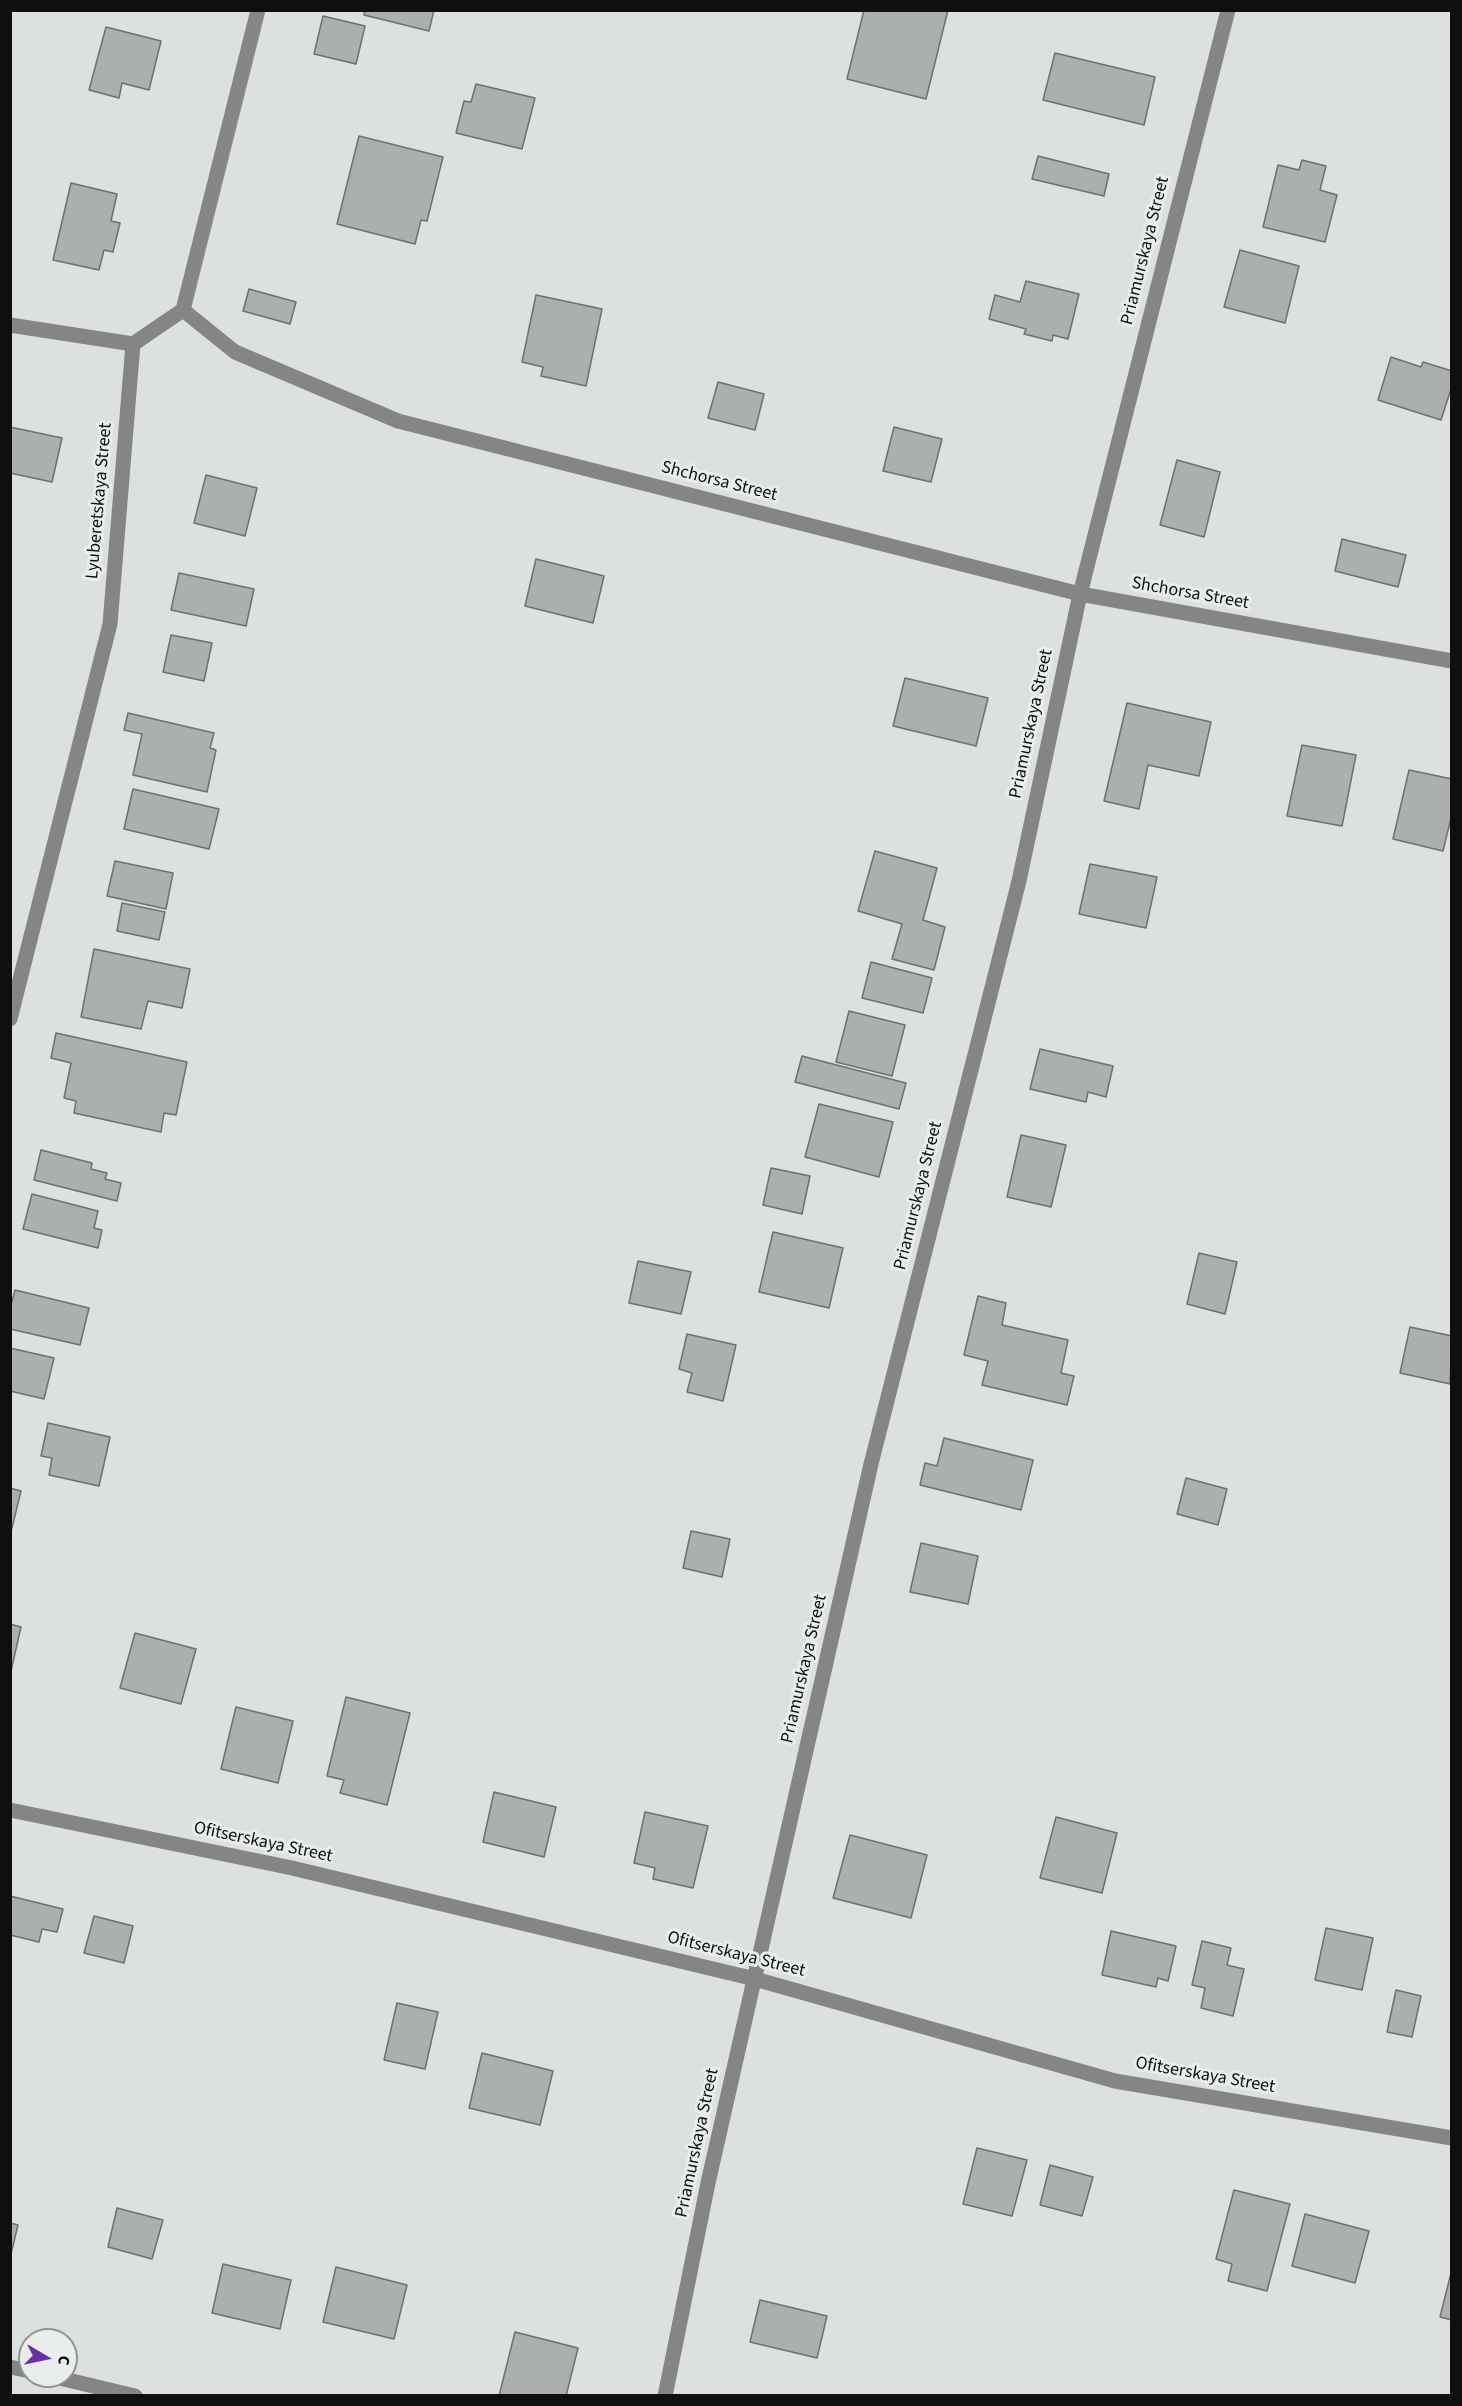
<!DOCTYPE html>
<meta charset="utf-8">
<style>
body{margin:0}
#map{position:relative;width:1462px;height:2406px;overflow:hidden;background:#dce0de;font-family:"Source Sans 3",sans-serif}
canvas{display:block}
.frame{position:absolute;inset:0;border:12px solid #0e0f0e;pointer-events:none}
.north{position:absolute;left:18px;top:2328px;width:60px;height:60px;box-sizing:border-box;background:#e9edeb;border:2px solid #919493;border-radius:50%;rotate:99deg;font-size:16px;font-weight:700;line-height:24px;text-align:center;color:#0e0f0e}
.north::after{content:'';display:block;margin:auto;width:21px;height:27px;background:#6930a7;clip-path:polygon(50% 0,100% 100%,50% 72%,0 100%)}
</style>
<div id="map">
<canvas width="1462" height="2406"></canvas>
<div class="frame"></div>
<div class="north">С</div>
</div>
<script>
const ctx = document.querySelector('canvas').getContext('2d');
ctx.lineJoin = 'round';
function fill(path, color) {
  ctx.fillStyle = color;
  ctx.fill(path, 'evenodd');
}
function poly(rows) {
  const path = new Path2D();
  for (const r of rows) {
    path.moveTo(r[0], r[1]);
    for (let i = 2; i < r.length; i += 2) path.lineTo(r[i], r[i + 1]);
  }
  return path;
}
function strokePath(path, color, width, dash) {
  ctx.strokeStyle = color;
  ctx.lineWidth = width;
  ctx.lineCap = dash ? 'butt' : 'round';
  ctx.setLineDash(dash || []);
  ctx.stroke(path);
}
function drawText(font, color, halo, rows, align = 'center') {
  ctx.font = font + ' "Source Sans 3",sans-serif';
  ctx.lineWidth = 6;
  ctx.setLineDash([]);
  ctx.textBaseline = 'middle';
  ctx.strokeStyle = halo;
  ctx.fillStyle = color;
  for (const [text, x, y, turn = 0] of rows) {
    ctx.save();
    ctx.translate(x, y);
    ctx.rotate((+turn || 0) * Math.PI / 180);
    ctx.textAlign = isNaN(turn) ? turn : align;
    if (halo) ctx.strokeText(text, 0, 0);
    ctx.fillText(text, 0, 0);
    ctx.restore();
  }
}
const building = poly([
 [365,10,434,10,429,31,364,15,365,10],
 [864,10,948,10,926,99,847,79,864,10],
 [323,16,365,26,356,64,314,54,323,16],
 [106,27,161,41,149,90,122,83,119,98,89,90,106,27],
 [1055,53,1155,77,1144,125,1043,100,1055,53],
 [476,84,535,98,522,149,456,133,464,101,471,102,476,84],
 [359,136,443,157,427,221,421,220,415,244,337,224,359,136],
 [1038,156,1109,174,1104,196,1032,179,1038,156],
 [1302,160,1326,166,1320,190,1337,195,1325,242,1263,227,1278,165,1299,170,1302,160],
 [71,183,117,194,111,221,120,223,113,252,104,250,99,270,53,260,71,183],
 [1240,250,1299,266,1285,323,1224,307,1240,250],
 [1026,281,1079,294,1068,339,1053,335,1052,341,1024,334,1026,329,989,319,995,295,1020,302,1026,281],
 [249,289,296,302,290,324,243,311,249,289],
 [536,295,602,309,586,386,541,376,543,367,522,362,536,295],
 [1391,357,1421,367,1423,362,1452,371,1452,386,1441,420,1378,400,1391,357],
 [718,382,764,394,755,430,708,418,718,382],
 [10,427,62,438,52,482,10,473,10,427],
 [894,427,942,439,931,482,883,471,894,427],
 [1177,460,1220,472,1204,537,1160,525,1177,460],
 [206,475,257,488,245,536,194,523,206,475],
 [1342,539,1406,555,1398,587,1335,571,1342,539],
 [536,559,604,576,593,623,525,606,536,559],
 [179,573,254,589,246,626,171,610,179,573],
 [171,635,212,643,204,681,163,672,171,635],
 [905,678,988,698,976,746,893,726,905,678],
 [1127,703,1211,722,1199,776,1148,765,1139,809,1104,801,1127,703],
 [128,713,214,733,210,748,216,750,207,792,133,775,142,734,124,730,128,713],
 [1302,745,1356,755,1342,826,1287,816,1302,745],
 [1409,770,1452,779,1452,814,1443,851,1393,839,1409,770],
 [133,789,219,809,209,849,124,829,133,789],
 [875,851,937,868,923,920,945,927,934,970,892,959,902,924,858,911,875,851],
 [115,861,173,873,166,909,107,896,115,861],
 [1090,864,1157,877,1146,928,1079,914,1090,864],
 [122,903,165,912,159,940,117,931,122,903],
 [94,949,190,969,182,1008,148,1001,141,1029,81,1017,94,949],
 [871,962,932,978,923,1013,862,998,871,962],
 [849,1011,905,1025,892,1076,836,1062,849,1011],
 [56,1033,187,1062,176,1115,164,1113,161,1132,74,1113,76,1101,64,1098,71,1063,51,1058,56,1033],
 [1040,1049,1113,1066,1106,1097,1088,1092,1086,1102,1030,1089,1040,1049],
 [802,1056,906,1083,899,1109,795,1082,802,1056],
 [819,1104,893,1122,879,1177,805,1157,819,1104],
 [1021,1135,1066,1145,1051,1207,1007,1197,1021,1135],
 [41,1150,92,1163,91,1169,107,1173,105,1179,121,1183,117,1201,34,1180,41,1150],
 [771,1168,810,1176,802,1214,763,1205,771,1168],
 [32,1194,98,1211,94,1228,102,1230,98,1248,23,1229,32,1194],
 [773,1232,843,1248,829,1308,759,1292,773,1232],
 [1199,1253,1237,1262,1225,1314,1187,1304,1199,1253],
 [638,1261,691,1272,681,1314,629,1303,638,1261],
 [15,1290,89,1308,80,1345,10,1329,10,1309,15,1290],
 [978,1296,1006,1303,1002,1325,1068,1340,1061,1373,1074,1376,1067,1405,982,1385,988,1361,964,1355,978,1296],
 [1410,1327,1452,1336,1450,1384,1400,1373,1410,1327],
 [687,1334,736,1345,723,1401,687,1392,692,1373,679,1369,687,1334],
 [10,1348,54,1358,44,1399,10,1391,10,1348],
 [48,1423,110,1437,99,1486,49,1475,52,1458,41,1456,48,1423],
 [944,1438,1033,1460,1021,1510,920,1485,925,1463,937,1466,944,1438],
 [1186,1478,1227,1489,1218,1525,1177,1514,1186,1478],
 [10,1488,21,1491,11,1532,10,1532,10,1488],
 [691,1531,730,1539,722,1577,683,1568,691,1531],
 [921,1543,978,1556,968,1604,910,1592,921,1543],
 [10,1624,21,1627,11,1671,10,1671,10,1624],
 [135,1633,196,1649,181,1704,120,1688,135,1633],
 [346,1697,410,1713,387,1805,340,1793,344,1780,327,1776,346,1697],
 [236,1707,293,1721,278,1783,221,1769,236,1707],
 [494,1792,556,1807,544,1857,483,1842,494,1792],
 [645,1812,708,1826,693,1888,653,1879,655,1868,634,1863,645,1812],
 [1056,1817,1117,1833,1102,1893,1040,1878,1056,1817],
 [850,1835,927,1855,911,1918,833,1898,850,1835],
 [10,1896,63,1909,57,1932,42,1929,39,1942,10,1935,10,1896],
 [94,1916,133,1926,124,1963,84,1953,94,1916],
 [1326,1928,1373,1938,1362,1990,1315,1980,1326,1928],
 [1111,1931,1176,1946,1168,1981,1158,1978,1156,1987,1102,1975,1111,1931],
 [1202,1941,1231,1948,1227,1965,1244,1969,1233,2016,1201,2008,1205,1988,1192,1985,1202,1941],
 [1396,1990,1421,1996,1412,2037,1387,2032,1396,1990],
 [397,2003,438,2012,425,2069,384,2060,397,2003],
 [482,2053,553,2071,540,2125,469,2108,482,2053],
 [977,2148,1027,2160,1012,2216,963,2204,977,2148],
 [1050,2165,1093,2177,1082,2216,1040,2205,1050,2165],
 [1234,2190,1290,2204,1267,2291,1228,2281,1232,2264,1216,2259,1234,2190],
 [117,2208,163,2220,152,2259,108,2247,117,2208],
 [1305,2214,1369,2231,1355,2283,1292,2266,1305,2214],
 [10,2223,18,2225,10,2258,10,2223],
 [223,2264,291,2280,280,2329,212,2313,223,2264],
 [336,2267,407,2285,394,2339,323,2322,336,2267],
 [1452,2269,1452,2320,1440,2317,1452,2269],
 [760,2300,827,2316,817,2358,750,2342,760,2300],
 [515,2332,578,2348,566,2396,499,2396,515,2332]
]);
fill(building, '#abafad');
strokePath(building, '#6d706f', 1.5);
strokePath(poly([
 [176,315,183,310,258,10],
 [10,325,133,344,183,310,235,352,398,421,1080,594,1452,661],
 [10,1019,110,624,133,344,139,340],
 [10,1810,292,1868,755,1979,1115,2081,1452,2138],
 [10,2367,30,2371],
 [51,2376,135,2396],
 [665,2396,708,2183,871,1464,1019,881,1080,594,1228,10]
]), '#858586', 15);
drawText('18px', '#0e0f0e', '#e9edeb', [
 ["Priamurskaya Street",1146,251,-76],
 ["Shchorsa Street",719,482,14],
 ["Lyuberetskaya Street",100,501,-85],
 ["Shchorsa Street",1190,594,10],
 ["Priamurskaya Street",1032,724,-78],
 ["Priamurskaya Street",919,1196,-76],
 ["Priamurskaya Street",805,1669,-77],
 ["Ofitserskaya Street",263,1843,12],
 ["Ofitserskaya Street",736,1955,14],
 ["Ofitserskaya Street",1205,2076,10],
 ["Priamurskaya Street",698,2143,-78]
]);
</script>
